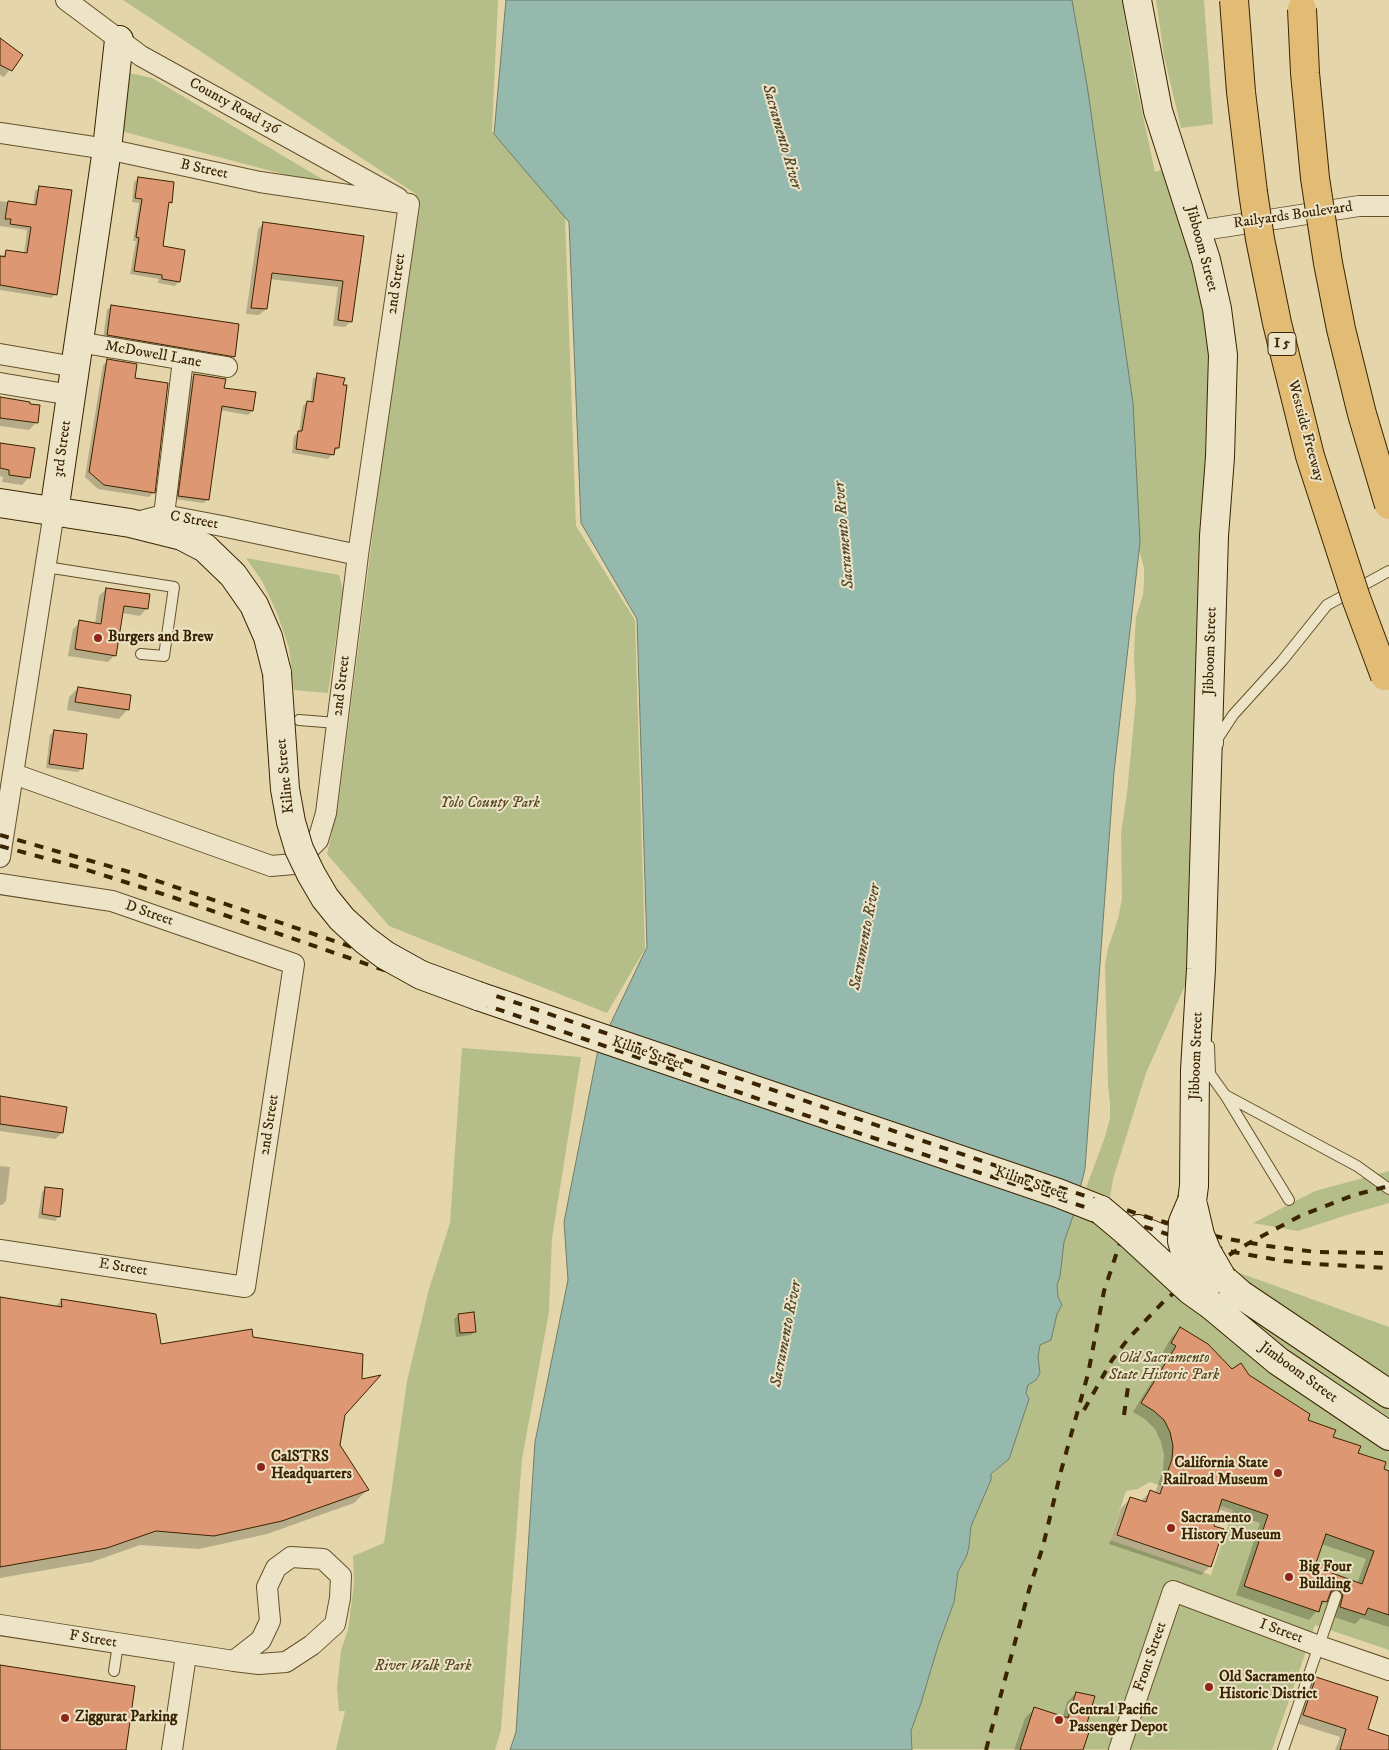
<!DOCTYPE html>
<style>
body{margin:0}
canvas{display:block;background:#e4d6aa}
</style>
<canvas width="1389" height="1750"></canvas>
<script>
const ctx = document.querySelector('canvas').getContext('2d');
ctx.lineJoin = 'round';
function fill(path, color) {
  ctx.fillStyle = color;
  ctx.fill(path, 'evenodd');
}
function poly(rows) {
  const path = new Path2D();
  for (const r of rows) {
    path.moveTo(r[0], r[1]);
    for (let i = 2; i < r.length; i += 2) path.lineTo(r[i], r[i + 1]);
  }
  return path;
}
function strokePath(path, color, width, dash) {
  ctx.strokeStyle = color;
  ctx.lineWidth = width;
  ctx.lineCap = dash ? 'butt' : 'round';
  ctx.setLineDash(dash || []);
  ctx.stroke(path);
}
function drawText(font, color, halo, rows, align = 'center') {
  ctx.font = font + ' "IM FELL DW Pica",serif';
  ctx.lineWidth = 4;
  ctx.setLineDash([]);
  ctx.textBaseline = 'middle';
  ctx.strokeStyle = halo;
  ctx.fillStyle = color;
  for (const [text, x, y, turn = 0] of rows) {
    ctx.save();
    ctx.translate(x, y);
    ctx.rotate((+turn || 0) * Math.PI / 180);
    ctx.textAlign = isNaN(turn) ? turn : align;
    if (halo) ctx.strokeText(text, 0, 0);
    ctx.fillText(text, 0, 0);
    ctx.restore();
  }
}
fill(poly([
 [123,0,498,0,492,131,565,216,576,526,635,620,645,949,607,1013,389,926,327,854,338,807,416,194],
 [1059,0,1122,0,1134,74,1155,172,1164,169,1194,261,1212,348,1187,981,1146,1073,1113,1179,1110,1197,1086,1188,1105,1137,1110,1118,1110,1104,1108,1084,1105,964,1108,948,1118,919,1122,898,1121,833,1127,793,1136,699,1134,657,1135,630,1136,617,1143,595,1144,581,1144,568,1138,547],
 [1156,0,1204,0,1213,124,1181,128,1164,56],
 [125,72,152,78,339,189,117,130],
 [246,558,339,575,343,590,328,693,294,690,289,648,277,613,262,581],
 [462,1048,581,1057,552,1238,549,1312,522,1459,501,1730,495,1750,336,1750,345,1711,339,1711,337,1689,341,1650,348,1630,354,1584,353,1556,384,1543,407,1381,429,1289,450,1223],
 [1389,1171,1389,1203,1347,1215,1298,1231,1253,1223,1315,1191],
 [1074,1213,1389,1327,1389,1650,1315,1625,1272,1750,911,1749,911,1731,921,1703,939,1643,954,1602,958,1572,967,1555,969,1546,971,1526,991,1480,991,1475,1009,1459,1029,1399,1026,1393,1028,1384,1036,1380,1040,1373,1038,1357,1040,1345,1051,1340,1057,1314,1062,1305,1058,1297,1057,1285,1060,1276,1064,1242],
 [1150,1482,1233,1510,1211,1575,1110,1540,1126,1491,1138,1489]
]), '#b5be88');
const water = poly([
 [506,0,1072,0,1087,85,1133,403,1140,542,1114,772,1085,1169,1074,1213,1064,1242,1060,1276,1057,1285,1058,1297,1062,1305,1057,1314,1051,1340,1040,1345,1038,1357,1040,1373,1036,1380,1028,1385,1026,1393,1029,1399,1009,1459,991,1474,991,1480,971,1526,969,1546,967,1555,958,1572,954,1602,939,1643,921,1703,911,1731,912,1750,510,1750,516,1732,535,1442,568,1280,564,1222,598,1050,647,947,637,619,581,523,569,222,494,134,506,0]
]);
fill(water, '#95b9ac');
strokePath(water, '#717d67', 1);
fill(poly([
 [0,40,21,55,4,77,0,75],
 [138,178,170,202,167,205,161,247,184,251,179,282,175,286,158,283,159,279,130,274,136,241,133,241,139,203,132,202,134,182],
 [40,187,56,294,51,298,0,290,0,255,3,255,7,252,24,254,27,230,0,226,0,201,33,206,35,191],
 [264,223,362,237,351,321,345,327,333,326,338,287,269,279,266,309,259,315,246,314,258,229],
 [111,306,233,356,229,360,103,339,107,310],
 [108,360,134,380,154,492,149,497,98,489,85,477,103,365],
 [194,375,223,389,252,411,248,415,220,410,208,499,204,503,175,499,190,379],
 [318,375,338,448,328,459,292,453,294,436,299,432,303,406,307,402,310,403,313,379],
 [0,399,36,423,29,430,0,426],
 [0,444,29,477,22,485,2,482,3,477,0,476],
 [106,589,147,608,140,616,122,613,115,655,108,662,68,656,73,629,80,622,95,624,99,596],
 [78,688,127,710,119,719,67,710,69,697],
 [54,731,82,768,78,772,46,768,50,735],
 [0,1097,66,1108,62,1133,55,1139,0,1131],
 [0,1166,10,1167,6,1201,2,1205,0,1205],
 [46,1188,59,1216,55,1221,38,1218,42,1192],
 [0,1298,55,1307,61,1301,155,1315,160,1346,252,1338,344,1414,339,1445,368,1489,354,1503,267,1534,199,1549,140,1545,92,1562,0,1578],
 [459,1315,475,1331,471,1335,456,1337,454,1319],
 [1180,1329,1231,1371,1248,1376,1306,1421,1382,1470,1389,1472,1389,1627,1361,1618,1355,1624,1331,1616,1334,1605,1328,1598,1309,1620,1236,1595,1260,1523,1218,1509,1212,1527,1210,1566,1201,1575,1109,1544,1121,1508,1130,1499,1141,1501,1150,1492,1155,1494,1163,1469,1164,1455,1161,1442,1155,1429,1145,1419,1133,1412,1168,1355,1163,1352,1171,1338],
 [1321,1544,1366,1559,1357,1584,1330,1574,1315,1563],
 [1316,1678,1366,1730,1389,1737,1389,1750,1335,1750,1340,1737,1296,1723,1309,1686],
 [1076,1693,1086,1724,1082,1750,1014,1750,1025,1718,1034,1709,1063,1717,1067,1702]
]), '#0003');
const building = poly([
 [0,38,23,55,12,71,0,65,0,38],
 [138,177,174,182,172,203,169,202,163,246,185,250,180,282,162,279,162,275,134,271,139,238,136,237,142,199,135,198,138,177],
 [39,186,72,190,57,295,0,285,0,256,5,257,6,250,27,253,31,227,10,224,11,219,5,219,8,201,36,205,39,186],
 [263,222,364,236,352,322,338,320,343,281,272,273,267,309,251,308,263,222],
 [111,305,239,324,235,357,107,335,111,305],
 [107,359,137,364,135,378,168,383,155,493,104,485,89,472,107,359],
 [317,373,345,378,343,385,347,385,339,448,335,448,334,455,296,449,298,431,302,431,307,401,313,402,317,373],
 [194,374,226,379,224,388,256,392,253,411,222,406,209,500,178,496,194,374],
 [0,397,30,402,30,404,40,405,38,423,0,418,0,397],
 [0,443,35,448,30,478,9,475,9,470,0,468,0,443],
 [106,588,150,594,148,609,124,606,116,656,75,649,79,620,101,624,106,588],
 [78,687,131,695,129,710,75,702,78,687],
 [54,730,87,734,83,769,49,764,54,730],
 [0,1096,67,1107,63,1133,0,1124,0,1096],
 [45,1187,63,1189,60,1217,42,1214,45,1187],
 [0,1297,62,1307,61,1299,156,1314,161,1344,252,1329,253,1337,363,1354,362,1379,381,1375,345,1415,340,1445,369,1490,282,1521,214,1536,156,1531,107,1548,0,1567,0,1297],
 [474,1312,476,1332,460,1333,458,1314,474,1312],
 [1180,1327,1208,1344,1232,1369,1241,1363,1249,1375,1310,1414,1308,1420,1336,1430,1333,1437,1361,1446,1358,1453,1386,1462,1384,1469,1389,1471,1389,1615,1368,1608,1365,1615,1340,1607,1343,1595,1338,1589,1331,1591,1327,1602,1322,1601,1319,1612,1244,1586,1268,1515,1222,1499,1214,1526,1224,1529,1211,1567,1117,1535,1130,1497,1146,1502,1150,1490,1160,1494,1172,1459,1173,1446,1170,1432,1164,1420,1154,1411,1141,1403,1176,1346,1171,1343,1180,1327],
 [1326,1534,1374,1551,1362,1584,1332,1573,1333,1568,1316,1563,1326,1534],
 [0,1665,135,1686,126,1750,0,1750,0,1665],
 [1316,1677,1378,1697,1368,1729,1389,1736,1389,1750,1340,1750,1346,1729,1303,1715,1316,1677],
 [1076,1692,1095,1696,1087,1723,1091,1726,1083,1750,1020,1750,1034,1707,1068,1718,1076,1692]
]);
fill(building, '#dd9772');
strokePath(building, '#3b2400', 1);
const lane = poly([
 [46,567,174,587,164,656,141,654],
 [299,720,337,723],
 [1218,744,1218,738,1233,715,1282,661,1327,605,1389,571],
 [1209,1046,1210,1074,1225,1095,1289,1200],
 [1225,1095,1357,1166,1389,1189],
 [114,1671,118,1644],
 [1283,1750,1336,1596]
]);
const street = poly([
 [66,0,141,56,398,198],
 [0,133,107,149,260,182,409,204],
 [1197,231,1359,206,1389,206],
 [78,342,227,367],
 [0,354,75,367],
 [0,383,71,395],
 [164,515,183,360],
 [133,523,164,515,222,526,358,555],
 [14,774,271,866,294,864,318,840,326,813,358,555,409,204],
 [0,857,54,512],
 [0,884,112,901,294,964,245,1287,0,1250],
 [0,1625,234,1661,259,1664,286,1662,312,1645,335,1624,340,1598,341,1576,323,1559,291,1557,276,1568,267,1587,270,1621,261,1640,234,1661],
 [172,1750,186,1655],
 [1119,1750,1173,1591,1319,1646,1389,1670]
]);
const secondary = poly([
 [1137,0,1158,111,1206,260,1217,309,1223,355,1220,457,1214,536,1201,969,1195,1070,1194,1186,1192,1201],
 [0,503,130,523,182,536,205,548,233,575,254,605,268,637,277,673],
 [54,512,107,149,119,40],
 [478,996,1058,1193,1101,1210],
 [1138,1229,1162,1239,1182,1241],
 [1222,1278,1240,1294,1389,1394],
 [1211,1305,1278,1361,1389,1436]
]);
strokePath(lane, '#65502a', 12);
strokePath(street, '#65502a', 22);
strokePath(secondary, '#3b2400', 30);
strokePath(lane, '#ede4c8', 10);
strokePath(street, '#ede4c8', 20);
strokePath(secondary, '#ede4c8', 28);
strokePath(poly([
 [0,835,140,875,1150,1218,1223,1238,1268,1246,1316,1252,1389,1253],
 [0,846,78,867,175,898,837,1126,1167,1234,1233,1252,1284,1261,1315,1264,1389,1268],
 [1084,1410,1112,1360,1128,1339,1164,1301,1194,1276,1249,1243,1300,1216,1354,1195,1389,1186],
 [1124,1415,1129,1380,1139,1345],
 [986,1750,1029,1590,1043,1546,1061,1471,1088,1374,1104,1291,1120,1243]
]), '#3b2400', 4, [9, 9]);
const secondaryBridge = poly([
 [277,673,285,789,291,822,299,849,311,874,325,898,342,919,365,940,385,955,421,975,478,996],
 [1192,1201,1183,1222,1182,1241,1188,1263,1193,1276,1205,1296],
 [1193,1205,1200,1235,1207,1252,1222,1278],
 [1101,1210,1126,1231,1190,1290,1211,1305]
]);
const highwayBridge = poly([
 [1234,0,1241,92,1253,192,1260,239,1277,323,1310,456,1356,598,1385,676],
 [1302,9,1305,73,1315,178,1328,263,1341,329,1362,414,1389,505]
]);
strokePath(secondaryBridge, '#3b2400', 30, []);
strokePath(highwayBridge, '#3b2400', 30, []);
strokePath(secondaryBridge, '#ede4c8', 28);
strokePath(highwayBridge, '#e2bb75', 28);
for (const [x, y, r, color] of [
 [98,638,5,"#8f2418"],
 [261,1467,5,"#8f2418"],
 [1278,1473,5,"#8f2418"],
 [1171,1528,5,"#8f2418"],
 [1289,1577,5,"#8f2418"],
 [1209,1687,5,"#8f2418"],
 [65,1718,5,"#8f2418"],
 [1059,1720,5,"#8f2418"]
]) {
  const dot = new Path2D();
  dot.arc(x, y, r, 0, 2 * Math.PI);
  ctx.fillStyle = color;
  ctx.fill(dot);
  strokePath(dot, '#ede4c8', 2);
}
for (const [x, y, w] of [
 [1282,344,28]
]) {
  const box = new Path2D();
  box.roundRect(x - w / 2, y - 11.5, w, 23, 4);
  ctx.fillStyle = '#ede4c8';
  ctx.fill(box);
  strokePath(box, '#3b2400', 1);
}
drawText('bold 14px', '#3b2400', null, [
 ["I 5",1282,344]
]);
drawText('15px', '#3b2400', '#ede4c8', [
 ["County Road 136",234,107,29],
 ["B Street",204,170,12],
 ["Railyards Boulevard",1293,216,-8],
 ["Jibboom Street",1201,249,75],
 ["2nd Street",397,284,-82],
 ["McDowell Lane",153,355,10],
 ["Westside Freeway",1305,431,75],
 ["3rd Street",63,449,-82],
 ["C Street",194,521,10],
 ["Jibboom Street",1211,651,-88],
 ["2nd Street",342,686,-83],
 ["Kiline Street",286,776,-96],
 ["D Street",149,914,19],
 ["Kiline Street",648,1054,19],
 ["Jibboom Street",1197,1056,-88],
 ["2nd Street",270,1125,-81],
 ["Kiline Street",1031,1184,19],
 ["E Street",123,1268,9],
 ["Jimboom Street",1298,1373,36],
 ["I Street",1281,1632,20],
 ["F Street",93,1640,9],
 ["Front Street",1151,1657,-71]
]);
drawText('bold 15px', '#3b2400', '#ede4c8', [
 ["Burgers and Brew",108,638],
 ["CalSTRS",271,1458],
 ["Headquarters",271,1475],
 ["California State",1268,1464,"right"],
 ["Railroad Museum",1268,1481,"right"],
 ["Sacramento",1181,1519],
 ["History Museum",1181,1536],
 ["Big Four",1299,1568],
 ["Building",1299,1585],
 ["Old Sacramento",1219,1678],
 ["Historic District",1219,1695],
 ["Central Pacific",1069,1711],
 ["Passenger Depot",1069,1728],
 ["Ziggurat Parking",75,1718]
], 'left');
drawText('italic 15px', '#5a4a22', '#ede4c8', [
 ["Yolo County Park",490,804],
 ["Old Sacramento",1164,1359],
 ["State Historic Park",1164,1376],
 ["River Walk Park",423,1667]
]);
drawText('italic 16px', '#52492b', '#ede4c8', [
 ["Sacramento River",781,137,74],
 ["Sacramento River",845,535,-95],
 ["Sacramento River",866,937,-79],
 ["Sacramento River",787,1334,-79]
]);
</script>
